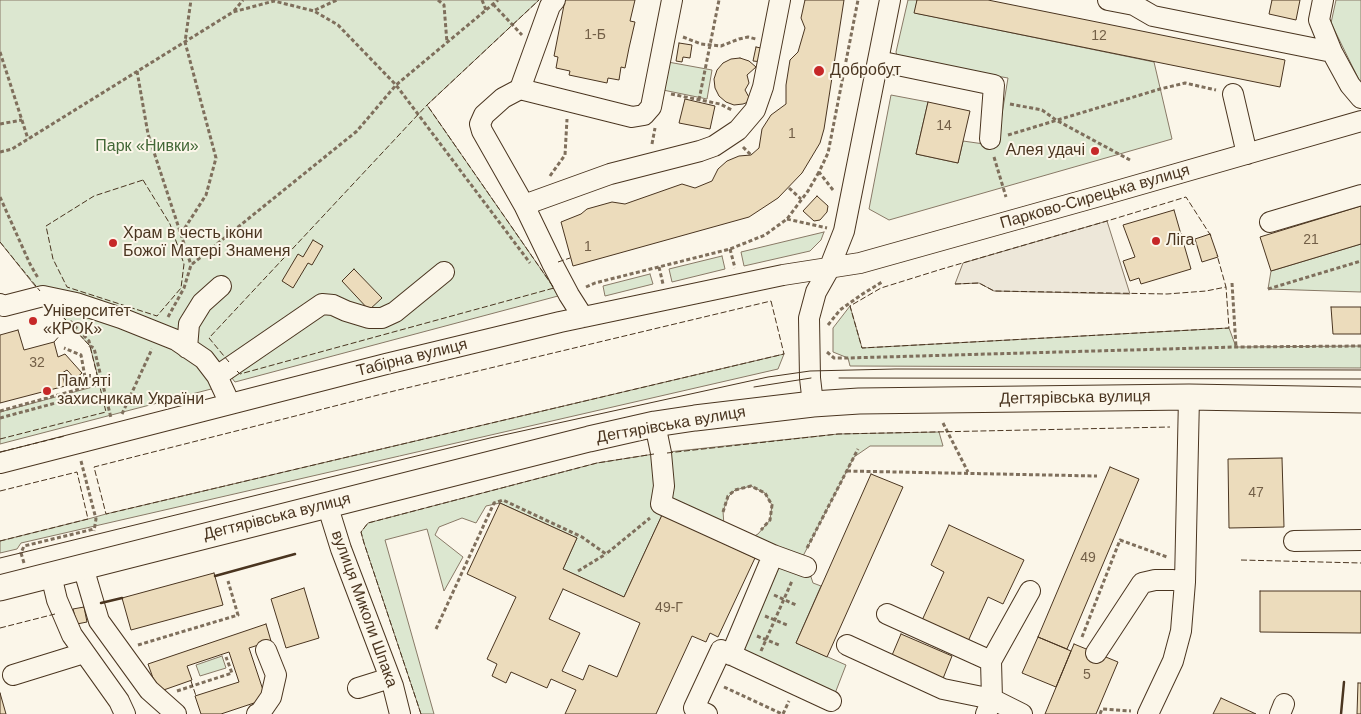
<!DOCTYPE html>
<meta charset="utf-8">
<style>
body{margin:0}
canvas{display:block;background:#fbf6e9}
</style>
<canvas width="1361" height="714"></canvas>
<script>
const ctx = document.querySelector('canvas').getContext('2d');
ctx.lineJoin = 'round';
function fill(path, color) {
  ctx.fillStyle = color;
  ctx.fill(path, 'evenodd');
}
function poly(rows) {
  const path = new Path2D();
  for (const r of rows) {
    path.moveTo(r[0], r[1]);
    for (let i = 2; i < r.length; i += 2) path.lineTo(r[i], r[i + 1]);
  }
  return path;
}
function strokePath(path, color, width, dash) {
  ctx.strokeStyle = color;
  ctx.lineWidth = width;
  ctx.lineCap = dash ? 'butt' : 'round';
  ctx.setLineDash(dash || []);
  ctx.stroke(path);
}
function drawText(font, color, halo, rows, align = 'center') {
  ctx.font = font + ' Arial,sans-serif';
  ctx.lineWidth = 4;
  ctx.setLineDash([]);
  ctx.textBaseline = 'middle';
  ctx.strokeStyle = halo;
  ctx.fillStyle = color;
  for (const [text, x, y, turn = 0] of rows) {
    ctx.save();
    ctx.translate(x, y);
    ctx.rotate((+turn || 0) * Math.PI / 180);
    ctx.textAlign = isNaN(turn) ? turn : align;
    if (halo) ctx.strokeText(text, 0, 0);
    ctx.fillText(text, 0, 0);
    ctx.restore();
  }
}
const green = poly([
 [0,0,539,0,427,105,554,288,558,296,235,382,213,354,167,332,198,365,215,388,0,444,0,412,100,385,90,346,43,296,0,242,0,0],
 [908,0,917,0,915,13,1154,62,1172,139,889,220,869,209,891,95,928,102,916,154,958,163,963,141,991,145,998,138,1008,78,898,59,896,52,908,0],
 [1336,0,1361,0,1361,84,1331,23,1336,0],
 [668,62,712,70,707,99,663,90,668,62],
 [824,232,821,240,810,251,744,266,741,252,824,232],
 [1361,244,1361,292,1268,289,1271,271,1361,244],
 [722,256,725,269,672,282,669,269,722,256],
 [650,274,653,284,605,296,603,286,650,274],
 [850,306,862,348,1229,328,1236,347,1361,346,1361,368,850,366,848,358,833,352,833,328,850,306],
 [784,354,778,369,21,543,17,549,0,553,0,541,88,519,106,514,784,354],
 [939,432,943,446,870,446,854,457,802,558,751,538,758,534,770,520,772,505,765,493,751,486,735,490,729,496,723,511,724,526,666,500,668,452,838,434,939,432],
 [654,454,656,491,651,507,662,515,624,597,563,569,577,538,500,503,486,506,476,523,462,518,439,527,435,535,463,557,444,591,427,529,385,540,434,714,421,714,364,543,361,532,368,523,597,463,654,454],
 [774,564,810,574,813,583,821,586,796,643,846,665,834,696,741,654,774,564],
 [222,656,226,668,200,676,196,665,222,656]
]);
fill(green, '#dce7d0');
strokePath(green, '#887966', 1);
const parking = poly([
 [1107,221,1130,294,994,291,979,283,955,284,963,263,1107,221]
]);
fill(parking, '#ede7d9');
strokePath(parking, '#887966', 1);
const building = poly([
 [565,0,635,0,630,21,635,22,629,48,625,68,621,67,619,80,608,78,607,83,569,75,570,71,556,68,558,57,554,56,565,0],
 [805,0,844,0,824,129,820,143,802,173,778,198,749,217,573,266,561,222,581,214,587,209,612,202,625,204,682,184,695,188,712,181,718,169,727,161,739,156,751,155,759,148,762,129,771,115,786,104,786,85,790,60,798,52,805,28,801,18,805,0],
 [917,0,988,0,1285,60,1280,87,914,13,917,0],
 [1272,0,1300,0,1296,20,1269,14,1272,0],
 [679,43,692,45,690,58,683,57,682,62,676,61,679,43],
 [756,47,766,49,763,62,753,61,756,47],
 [740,58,749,61,756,67,747,75,749,83,745,90,751,101,743,104,734,105,726,102,719,96,715,88,714,79,717,70,723,63,731,59,740,58],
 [685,99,715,106,710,129,679,123,685,99],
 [928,102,970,111,958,163,916,154,928,102],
 [817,196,828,206,827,212,820,220,814,221,803,211,817,196],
 [1361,206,1361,244,1271,271,1260,237,1361,206],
 [1174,210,1191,269,1141,284,1139,278,1130,281,1123,261,1135,257,1123,225,1174,210],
 [1210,234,1218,257,1202,262,1195,239,1210,234],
 [313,240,323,246,312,265,308,263,293,288,282,281,298,254,303,257,313,240],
 [354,269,382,298,369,310,342,281,354,269],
 [1331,307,1361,307,1361,334,1333,334,1331,307],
 [18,330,24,350,54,342,58,357,65,354,82,373,75,379,67,370,62,373,65,386,0,403,0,335,18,330],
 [1282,458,1284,527,1229,528,1228,459,1282,458],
 [1110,467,1139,479,1067,649,1038,637,1110,467],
 [871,474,903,487,827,657,796,643,871,474],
 [500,503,577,538,563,569,624,597,662,515,755,558,718,637,710,633,706,642,692,636,656,714,565,714,576,690,551,679,547,688,511,672,506,683,492,676,497,664,487,659,516,597,467,574,500,503],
 [563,589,640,623,617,677,589,665,583,680,562,671,580,633,549,619,563,589],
 [949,525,1024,560,1003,604,988,597,965,648,919,627,944,572,931,565,949,525],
 [214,573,223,605,131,630,122,598,214,573],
 [304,588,319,638,286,648,271,599,304,588],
 [1260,591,1361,591,1361,633,1260,632,1260,591],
 [84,607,87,622,77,624,73,609,84,607],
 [266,624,271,641,249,648,266,699,221,714,201,714,195,696,239,682,229,652,187,666,192,680,158,692,148,664,266,624],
 [901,634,952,656,942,681,890,660,901,634],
 [1038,637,1071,651,1056,687,1022,673,1038,637],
 [1074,644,1118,662,1096,714,1045,714,1074,644],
 [1358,683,1361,683,1361,714,1357,714,1358,683],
 [0,693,6,714,0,714,0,693],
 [1221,698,1256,714,1213,714,1221,698]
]);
fill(building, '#ecdcbc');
strokePath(building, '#4a3520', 1);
const minor = poly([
 [555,0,550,6,520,89,503,98,484,115,480,124,482,131,524,205,552,263,569,295,583,317],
 [1108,0,1134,5,1153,16,1332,52],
 [1323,0,1319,20,1332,52,1350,85,1361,98],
 [878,61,994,85,990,139],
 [520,89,632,117,644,115,651,107,672,0],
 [1233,94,1247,154],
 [524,205,610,174,700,151,714,146,738,130,755,110,763,87,780,0],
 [1270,222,1361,195],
 [0,304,4,306,43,296,76,303,121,318,176,340,204,359,217,376,230,404],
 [187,348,189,324,202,303,221,286],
 [217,376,322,304,333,305,346,311,369,318,382,318,395,312,444,272],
 [813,404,810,378,809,318,816,292,829,269,844,231,890,0],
 [655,424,661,453,664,486,661,504,773,555,806,567],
 [0,463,386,364,560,322,783,275,860,263,1103,195,1361,121],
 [327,504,341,549,393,686,400,714],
 [1294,541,1361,540],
 [83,567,99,621,149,690,176,714],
 [51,575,57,600,72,635,119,701,125,714],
 [887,614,991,661,992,699,986,714],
 [847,645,943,689,992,699,1022,714],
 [1096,653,1142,583,1155,580,1173,580,1185,582],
 [731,655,773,555],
 [991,661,1030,591],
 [13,675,84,653],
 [358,688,390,678],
 [257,714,260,713,271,697,276,675,266,650],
 [707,714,694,708,721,650,831,701],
 [1148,714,1173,661,1181,631,1185,582,1189,397],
 [1280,714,1284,704]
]);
const major = poly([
 [0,588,589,439,655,424,695,418,813,404,859,401,1189,397,1361,400]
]);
strokePath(minor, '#4a3520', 22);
strokePath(major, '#4a3520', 27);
strokePath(poly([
 [438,0,444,5,447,43],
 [482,0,486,10],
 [493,4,522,35],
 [315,10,337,0],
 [234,11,243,0],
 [683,37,701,44,721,46,739,39,748,37,756,39],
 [0,52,28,139],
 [137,71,148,134,191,265],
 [671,94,720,104,732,110],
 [699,100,719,0],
 [1010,104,1042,110,1056,120,1130,160],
 [0,124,22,120],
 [1008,135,1160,89,1185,83,1216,90],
 [652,144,655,128],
 [743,147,751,155],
 [0,152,12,149,233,12,274,1,314,11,338,25,396,85,498,0],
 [994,157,1006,197],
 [550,176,565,155,567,119],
 [789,188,801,199],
 [833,190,819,172,828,153,858,0],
 [0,197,30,264,38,278],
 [787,219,827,228],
 [181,234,206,195,216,158,185,42,191,0],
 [730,249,735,268],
 [659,267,663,284],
 [1232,283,1236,347],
 [586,287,595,283,730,249,765,235,787,219,808,191,819,172],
 [1268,289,1361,261],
 [168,317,184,288,191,265,357,131,396,85,530,263],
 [70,321,89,341,90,346,94,348,111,418],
 [828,325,840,310,861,295,882,282],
 [827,352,834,358,848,358,1236,347,1361,346],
 [0,411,83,388,85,377,81,355,64,348],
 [122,414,152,349],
 [0,418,63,401,61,394],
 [943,423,968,472],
 [81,461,96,519,94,531],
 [847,471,1097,476],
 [723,512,728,496,735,490,751,486,765,493,772,505,770,520,761,530],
 [807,548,858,449],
 [24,563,21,553,24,546,94,529],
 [578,571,606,554],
 [774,595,796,605],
 [765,616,787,625],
 [436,629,494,503,503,500,582,537,606,554,650,518],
 [757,636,779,645],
 [1082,637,1120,540,1167,557],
 [138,645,238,615,228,581],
 [761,651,792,581],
 [724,687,782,714],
 [177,691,232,673,226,657],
 [783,714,789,701],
 [1100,714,1102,709,1131,711]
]), '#7f6f5c', 3, [4, 2.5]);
strokePath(minor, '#fbf6e9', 20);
strokePath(major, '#fbf6e9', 25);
strokePath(poly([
 [839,378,1361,379],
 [754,387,811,378],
 [0,558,490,438,768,377,810,371,895,369,1361,370]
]), '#4a3520', 1);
strokePath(poly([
 [143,180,170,224,184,264,181,288,157,316,67,287,53,259,46,226,94,196,143,180],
 [1211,236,1186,197,1107,221,942,269,881,288,850,306,862,348,1229,328,1226,287],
 [0,242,40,291],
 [558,262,570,258],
 [955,284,979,283,994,291,1167,294,1206,291,1226,287,1217,255],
 [771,301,784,354,106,514,94,467,394,391,771,301],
 [54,342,70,324],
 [229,362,209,338,427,105,539,0],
 [237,371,240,374,554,288,427,105],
 [0,439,106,412,90,346,53,306],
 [0,452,65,436],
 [667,453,838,434,1170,427],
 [0,491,77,472,88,519,0,541],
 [1241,560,1361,563],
 [0,628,55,614],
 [191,681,196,696],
 [421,714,364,543,361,532,368,523,597,463,654,454]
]), '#4a3520', 1, [6, 2.5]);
strokePath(poly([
 [215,576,295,554],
 [101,603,122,598],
 [1341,714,1344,682]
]), '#4a3520', 2.5);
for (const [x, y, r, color] of [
 [819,71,6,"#c62828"],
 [1095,151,5,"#c62828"],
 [1156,241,5,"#c62828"],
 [113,243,5,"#c62828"],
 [33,321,5,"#c62828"],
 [47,391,5,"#c62828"]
]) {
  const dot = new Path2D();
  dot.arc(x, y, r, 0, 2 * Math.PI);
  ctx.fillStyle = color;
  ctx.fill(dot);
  strokePath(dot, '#fbf6e9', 2);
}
drawText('14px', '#725f47', null, [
 ["1-Б",595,35],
 ["12",1099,36],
 ["14",944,126],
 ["1",792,134],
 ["21",1311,240],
 ["1",588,247],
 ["32",37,363],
 ["47",1256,493],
 ["49",1088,558],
 ["49-Г",669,608],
 ["5",1087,675]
]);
drawText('16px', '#4a3520', '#fbf6e9', [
 ["Добробут",830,71],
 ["Алея удачі",1085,151,"right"],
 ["Храм в честь ікони",123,234],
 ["Божої Матері Знаменя",123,252],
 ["Ліга",1166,241],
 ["Університет",43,312],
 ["«КРОК»",43,330],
 ["Пам'яті",57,382],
 ["захисникам України",57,400]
], 'left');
drawText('16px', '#436837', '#fbf6e9', [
 ["Парк «Нивки»",147,147]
]);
drawText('16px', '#4a3520', '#fbf6e9', [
 ["Парково-Сирецька вулиця",1095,197,-16],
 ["Табірна вулиця",412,358,-14],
 ["Дегтярівська вулиця",1075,398,-1],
 ["Дегтярівська вулиця",671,425,-10],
 ["Дегтярівська вулиця",277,517,-14],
 ["вулиця Миколи Шпака",364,609,70]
]);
</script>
